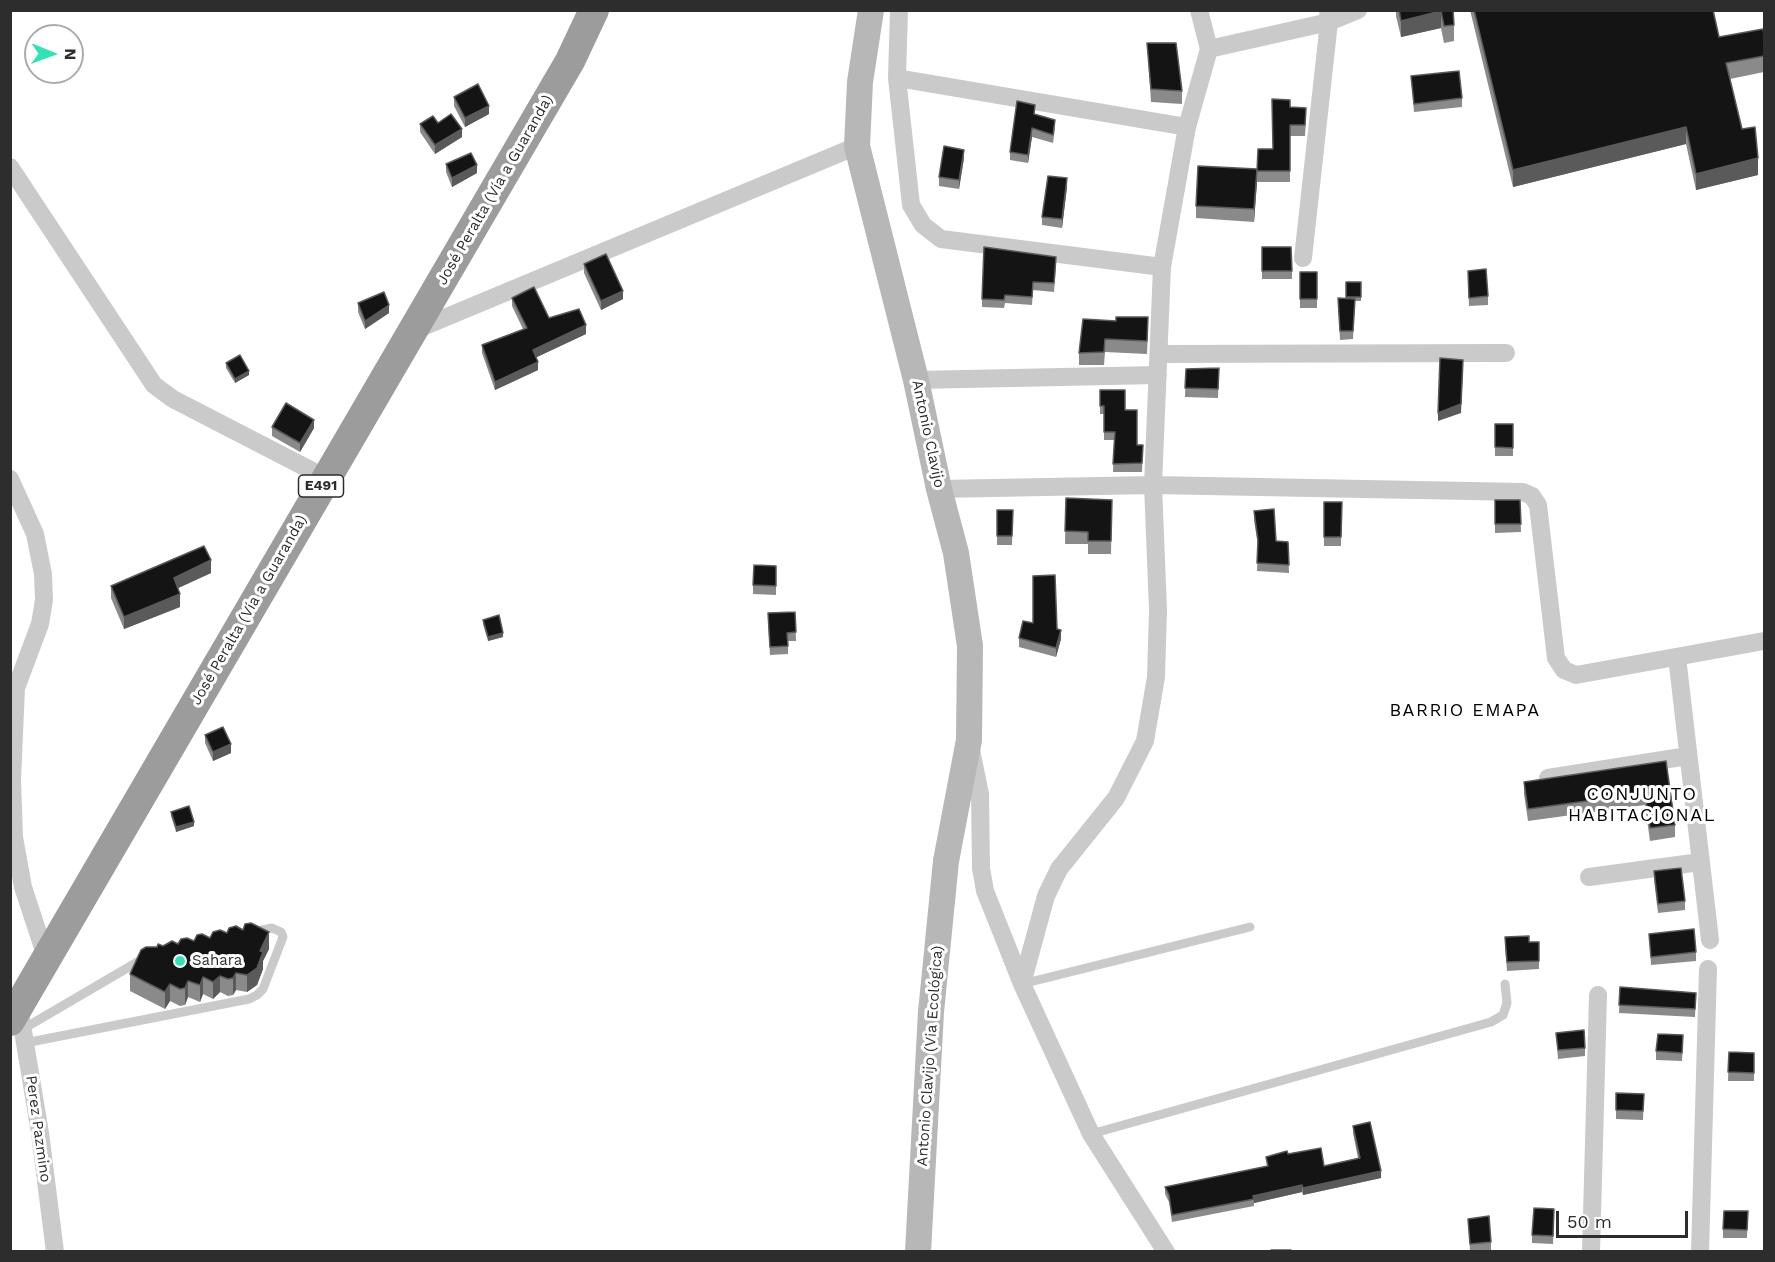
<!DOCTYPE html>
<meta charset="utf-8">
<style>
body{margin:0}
#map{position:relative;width:1775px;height:1262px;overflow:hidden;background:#fff;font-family:"Work Sans",sans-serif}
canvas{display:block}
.frame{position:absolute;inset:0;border:12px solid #2d2d2d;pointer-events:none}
.north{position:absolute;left:24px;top:24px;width:60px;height:60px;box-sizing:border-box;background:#fff;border:2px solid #ababab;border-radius:50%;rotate:91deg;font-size:16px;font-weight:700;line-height:24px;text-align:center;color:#2d2d2d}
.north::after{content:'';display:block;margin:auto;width:21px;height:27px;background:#2fe4b4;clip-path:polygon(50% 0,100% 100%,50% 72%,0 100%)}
.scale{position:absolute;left:1556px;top:1211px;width:132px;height:27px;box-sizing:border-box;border:3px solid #2d2d2d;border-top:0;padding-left:8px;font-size:18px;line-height:21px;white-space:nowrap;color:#2d2d2d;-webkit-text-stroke:4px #fff;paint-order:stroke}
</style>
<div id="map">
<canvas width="1775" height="1262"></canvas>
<div class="frame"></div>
<div class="north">N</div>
<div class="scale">50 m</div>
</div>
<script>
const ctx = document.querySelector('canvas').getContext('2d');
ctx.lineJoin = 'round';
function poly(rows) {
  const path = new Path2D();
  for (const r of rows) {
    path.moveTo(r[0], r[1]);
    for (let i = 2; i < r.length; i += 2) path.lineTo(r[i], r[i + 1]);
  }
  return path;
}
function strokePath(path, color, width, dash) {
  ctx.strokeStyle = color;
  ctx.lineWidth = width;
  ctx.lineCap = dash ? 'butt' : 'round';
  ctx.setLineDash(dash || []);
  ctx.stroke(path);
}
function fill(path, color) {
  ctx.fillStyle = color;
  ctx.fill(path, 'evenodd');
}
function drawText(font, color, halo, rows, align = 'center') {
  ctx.font = font + ' "Work Sans",sans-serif';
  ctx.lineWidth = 6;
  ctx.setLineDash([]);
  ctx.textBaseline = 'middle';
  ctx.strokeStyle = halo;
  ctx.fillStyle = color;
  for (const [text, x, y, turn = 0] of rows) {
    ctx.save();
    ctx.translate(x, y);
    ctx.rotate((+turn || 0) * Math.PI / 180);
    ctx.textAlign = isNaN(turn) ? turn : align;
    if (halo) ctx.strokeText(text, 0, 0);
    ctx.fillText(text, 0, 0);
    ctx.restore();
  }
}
strokePath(poly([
 [1022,984,1250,927],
 [23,1029,146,957],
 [25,1043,249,999,257,995,263,989,283,937,281,932,272,928,253,932],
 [1091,1134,1491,1022,1503,1015,1507,1003,1505,984]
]), '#cacaca', 9);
strokePath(poly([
 [899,10,897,78,911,205,923,225,941,239,1162,267],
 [1209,49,1329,22,1358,10],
 [897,78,1187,127],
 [10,167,154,385,173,399,326,478],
 [1303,258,1329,22,1328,10],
 [413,331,857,146],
 [1159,354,1506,353],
 [916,380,1158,375],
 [10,479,35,534,43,574,44,600,40,624,16,688,12,779,14,837,23,887,47,960],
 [939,489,1153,485,1523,492,1532,496,1538,505,1556,658,1564,670,1576,675,1764,641],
 [1677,657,1710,940],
 [971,750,980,794,981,868,985,891,1022,984,1091,1134,1166,1252],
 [1548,778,1688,756],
 [1589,877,1700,862],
 [1022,984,1046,896,1059,869,1116,798,1145,741,1156,677,1158,610,1153,485,1162,267,1187,127,1209,49,1199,10],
 [19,1007,40,1133,55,1252],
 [1591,1252,1598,995],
 [1700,1252,1708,969]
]), '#cacaca', 18);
strokePath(poly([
 [871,10,860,82,857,146,916,380,939,489,956,553,970,646,969,740,946,861,931,1012,918,1252]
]), '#b7b7b7', 26);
strokePath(poly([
 [10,1021,570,61,594,10]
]), '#9c9c9c', 30);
fill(poly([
 [1396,10,1453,10,1454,25,1454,41,1444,43,1441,28,1401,37,1396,16],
 [1470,10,1713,10,1719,37,1764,35,1764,72,1730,79,1742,129,1758,175,1696,190,1686,144,1513,187],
 [1147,43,1182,91,1182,104,1151,102],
 [1411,76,1462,98,1462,107,1414,112],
 [454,97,489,114,465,127,454,106],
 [1290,107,1306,119,1305,136,1290,136,1290,182,1257,182,1254,222,1196,218,1196,206,1257,169,1273,149],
 [1035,114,1055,128,1053,143,1032,137,1028,163,1010,160,1010,152],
 [438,123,462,137,435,154,420,132,420,124],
 [964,158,959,189,939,186,939,177],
 [446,164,477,173,452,187,446,172],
 [1067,187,1062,228,1042,225,1042,217],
 [1262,247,1292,271,1292,279,1262,279],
 [584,264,623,299,601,310,584,273],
 [1056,266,1054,292,1033,290,1032,305,1005,303,1004,308,982,307,982,299],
 [1468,271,1488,296,1488,305,1469,306],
 [1300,272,1317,272,1317,308,1300,308],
 [1346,282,1361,282,1361,301,1355,301,1353,339,1340,340,1338,298,1346,299],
 [512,298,549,318,586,334,536,357,538,370,495,390,482,353,482,345,523,329,512,306],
 [358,303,389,313,365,329,358,312],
 [1083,319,1148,330,1147,354,1105,352,1104,365,1079,365,1079,353],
 [226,363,249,375,235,383,226,368],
 [1219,368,1218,398,1185,397,1186,369],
 [1100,390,1125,410,1137,445,1143,445,1142,472,1113,472,1114,440,1104,440,1104,414,1100,414],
 [1495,424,1513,424,1513,456,1495,456],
 [272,427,314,428,300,452,272,436],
 [1066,498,1112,500,1111,554,1088,554,1088,544,1065,544],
 [1495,500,1520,500,1521,532,1495,533],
 [1324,502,1342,502,1341,546,1324,546],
 [997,510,1013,510,1012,545,997,545],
 [1254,511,1276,541,1288,542,1289,573,1257,571,1258,546,1254,520],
 [776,566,776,595,753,594,753,585],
 [211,573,178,588,180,607,124,629,111,598,111,586],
 [795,612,796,641,788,641,788,654,770,655,768,622],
 [483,620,503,637,488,641,483,624],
 [1057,629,1061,639,1056,657,1019,647,1019,638],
 [205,735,231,753,213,761,205,743],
 [1666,761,1675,825,1675,837,1650,841,1645,805,1528,821,1524,794,1524,782],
 [171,812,194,826,176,832,171,816],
 [1654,871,1685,901,1685,910,1658,913,1654,880],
 [227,933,269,949,263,961,263,969,257,985,247,992,236,990,233,995,228,996,220,992,213,999,203,994,200,1002,188,997,185,1005,180,1006,170,1001,165,1009,130,991,130,974,157,947,194,941],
 [1649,934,1696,952,1696,961,1651,965],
 [1529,942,1539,961,1539,969,1507,971,1505,945],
 [1620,987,1696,993,1695,1017,1619,1013],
 [1556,1033,1585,1048,1585,1056,1558,1059],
 [1683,1044,1682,1061,1656,1060,1656,1051],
 [1729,1052,1754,1053,1754,1081,1728,1081],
 [1616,1093,1644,1094,1643,1120,1616,1119],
 [1353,1126,1381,1178,1303,1195,1302,1192,1254,1203,1254,1206,1172,1222,1169,1202,1165,1194,1165,1187,1267,1166,1266,1157,1288,1154,1324,1166,1358,1158,1353,1133],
 [1748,1211,1747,1238,1723,1238,1723,1229],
 [1554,1217,1553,1244,1532,1243,1532,1235],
 [1468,1219,1491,1242,1491,1250,1470,1251]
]), '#8a8a8a');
fill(poly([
 [1441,11,1441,28,1401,37,1401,21],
 [489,106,489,114,465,127,465,118],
 [1686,127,1686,144,1513,187,1513,170],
 [1032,128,1032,137,1028,163,1028,155],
 [462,129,462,137,435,154,435,145],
 [964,150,964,158,959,189,959,180],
 [1758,158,1758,175,1696,190,1696,174],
 [477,165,477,173,452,187,452,178],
 [1257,169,1257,182,1254,222,1254,209],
 [1067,178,1067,187,1062,228,1062,219],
 [623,291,623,299,601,310,601,301],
 [389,305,389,313,365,329,365,321],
 [586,325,586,334,533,359,533,350],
 [538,362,538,370,495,390,495,382],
 [1463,368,1461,413,1438,421,1438,413],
 [249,371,249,375,235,383,235,379],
 [314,420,314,428,300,452,300,443],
 [211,560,211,573,174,590,174,578],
 [180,594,180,607,124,629,124,617],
 [1061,630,1061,639,1056,657,1056,648],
 [503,633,503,637,488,641,488,637],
 [231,744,231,753,213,761,213,752],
 [194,822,194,826,176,832,176,827],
 [269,932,269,949,263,961,263,969,257,985,247,992,247,975],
 [236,973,236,990,233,995,233,978],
 [220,976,220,992,213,999,213,982],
 [203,977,203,994,200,1002,200,985],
 [188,981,188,997,185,1005,185,988],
 [170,984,170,1001,165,1009,165,992],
 [1381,1171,1381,1178,1303,1195,1303,1188],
 [1302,1185,1302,1192,1254,1203,1253,1196]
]), '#5a5a5a');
const building = poly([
 [1399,10,1453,10,1454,25,1444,26,1441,11,1401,21,1399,10],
 [1474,10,1713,10,1719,37,1763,29,1764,35,1764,56,1726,63,1742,129,1755,127,1758,158,1696,174,1686,127,1513,170,1474,10],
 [1147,43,1176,43,1182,91,1151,89,1147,43],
 [1459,71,1462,98,1414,104,1411,76,1459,71],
 [478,84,489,106,465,118,454,97,478,84],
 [1272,99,1290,100,1290,107,1306,108,1305,125,1290,125,1290,171,1257,171,1258,149,1273,149,1272,99],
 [1017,101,1035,105,1034,114,1055,120,1053,135,1032,128,1028,155,1010,152,1017,101],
 [451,114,462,129,435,145,420,124,433,116,438,123,451,114],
 [944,146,964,150,959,180,939,177,944,146],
 [471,153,477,165,452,178,446,164,471,153],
 [1198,166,1257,169,1254,209,1196,206,1198,166],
 [1048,176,1067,178,1062,219,1042,217,1048,176],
 [984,247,1056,257,1054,283,1033,282,1032,297,1005,295,1004,300,982,299,984,247],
 [1262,247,1291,247,1292,271,1262,271,1262,247],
 [606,254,623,291,601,301,584,264,606,254],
 [1486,269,1488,296,1469,298,1468,271,1486,269],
 [1300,272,1317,272,1317,299,1300,299,1300,272],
 [1346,282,1361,282,1361,297,1346,297,1346,282],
 [534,287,549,318,579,309,586,325,533,350,538,362,495,382,482,345,527,328,512,298,534,287],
 [384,292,389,305,365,321,358,303,384,292],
 [1338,298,1355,299,1353,331,1340,331,1338,298],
 [1116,317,1148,317,1147,341,1105,339,1104,352,1079,353,1083,319,1116,321,1116,317],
 [240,355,249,371,235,379,226,363,240,355],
 [1440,358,1463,360,1461,404,1438,413,1440,358],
 [1219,368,1218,389,1185,388,1186,369,1219,368],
 [1100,390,1125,390,1125,410,1137,410,1137,445,1143,445,1142,463,1113,464,1115,432,1104,432,1104,406,1100,406,1100,390],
 [286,403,314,420,300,443,272,427,286,403],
 [1495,424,1513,424,1513,448,1495,447,1495,424],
 [1066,498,1112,500,1111,541,1088,541,1088,532,1065,531,1066,498],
 [1495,500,1520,500,1521,524,1495,524,1495,500],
 [1324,502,1342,502,1341,537,1324,537,1324,502],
 [1274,509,1276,541,1288,542,1289,565,1257,563,1258,540,1254,511,1274,509],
 [997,510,1013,510,1012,536,997,536,997,510],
 [204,546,211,560,174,578,180,594,124,617,111,586,204,546],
 [754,565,776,566,776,586,753,585,754,565],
 [1055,575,1057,629,1061,630,1056,648,1019,638,1023,621,1033,623,1033,576,1055,575],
 [795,612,796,632,787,633,788,646,770,647,768,613,795,612],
 [499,615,503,633,488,637,483,620,499,615],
 [223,727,231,744,213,752,205,735,223,727],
 [1666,761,1675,825,1650,828,1645,793,1528,809,1524,782,1666,761],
 [189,806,194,822,176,827,171,812,189,806],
 [1681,868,1685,901,1658,904,1654,871,1681,868],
 [251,923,269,932,260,951,263,952,257,968,247,975,236,973,233,978,228,979,220,976,213,982,203,977,200,985,188,981,185,988,180,989,170,984,165,992,130,974,141,950,146,947,157,947,158,944,163,946,172,941,178,944,181,939,187,938,194,941,197,935,202,934,210,938,213,932,220,930,227,933,229,928,236,926,243,930,245,924,251,923],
 [1694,929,1696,952,1651,957,1649,934,1694,929],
 [1529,936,1529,942,1539,942,1539,961,1507,962,1505,937,1529,936],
 [1620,987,1696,993,1695,1009,1619,1005,1620,987],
 [1584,1030,1585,1048,1558,1050,1556,1033,1584,1030],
 [1658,1034,1683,1035,1682,1053,1656,1051,1658,1034],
 [1729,1052,1754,1053,1754,1073,1728,1072,1729,1052],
 [1616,1093,1644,1094,1643,1111,1616,1110,1616,1093],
 [1370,1122,1381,1171,1303,1188,1302,1185,1253,1196,1254,1199,1172,1215,1169,1195,1165,1187,1268,1166,1266,1157,1287,1151,1288,1154,1321,1148,1324,1166,1360,1158,1353,1126,1370,1122],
 [1534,1208,1554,1209,1553,1236,1532,1235,1534,1208],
 [1724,1211,1748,1211,1747,1230,1723,1229,1724,1211],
 [1489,1216,1491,1242,1470,1244,1468,1219,1489,1216],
 [1271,1250,1291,1250,1291,1251,1271,1251,1271,1250]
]);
fill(building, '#141414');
strokePath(building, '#5a5a5a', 1.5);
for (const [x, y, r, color] of [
 [180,961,6,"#2fe4b4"]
]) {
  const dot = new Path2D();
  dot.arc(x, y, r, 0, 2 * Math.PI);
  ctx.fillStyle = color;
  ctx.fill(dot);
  strokePath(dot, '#fff', 2);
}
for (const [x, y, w] of [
 [321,486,45]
]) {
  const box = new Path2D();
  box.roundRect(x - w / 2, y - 11, w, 22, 4.5);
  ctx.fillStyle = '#fff';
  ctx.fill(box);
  strokePath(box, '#2d2d2d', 1.5);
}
drawText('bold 14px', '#2d2d2d', null, [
 ["E491",321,486]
]);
drawText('15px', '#2d2d2d', '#fff', [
 ["José Peralta (Vía a Guaranda)",495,190,-60],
 ["Antonio Clavijo",928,434,78],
 ["José Peralta (Vía a Guaranda)",249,610,-60],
 ["Antonio Clavijo (Via Ecológica)",930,1056,-86],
 ["Perez Pazmino",38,1129,82]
]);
drawText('15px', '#2d2d2d', '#fff', [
 ["Sahara",192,961]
], 'left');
ctx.letterSpacing = '1.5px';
drawText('18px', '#000', '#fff', [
 ["BARRIO EMAPA",1465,711],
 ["CONJUNTO",1642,795],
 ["HABITACIONAL",1642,816]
]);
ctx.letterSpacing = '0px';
</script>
